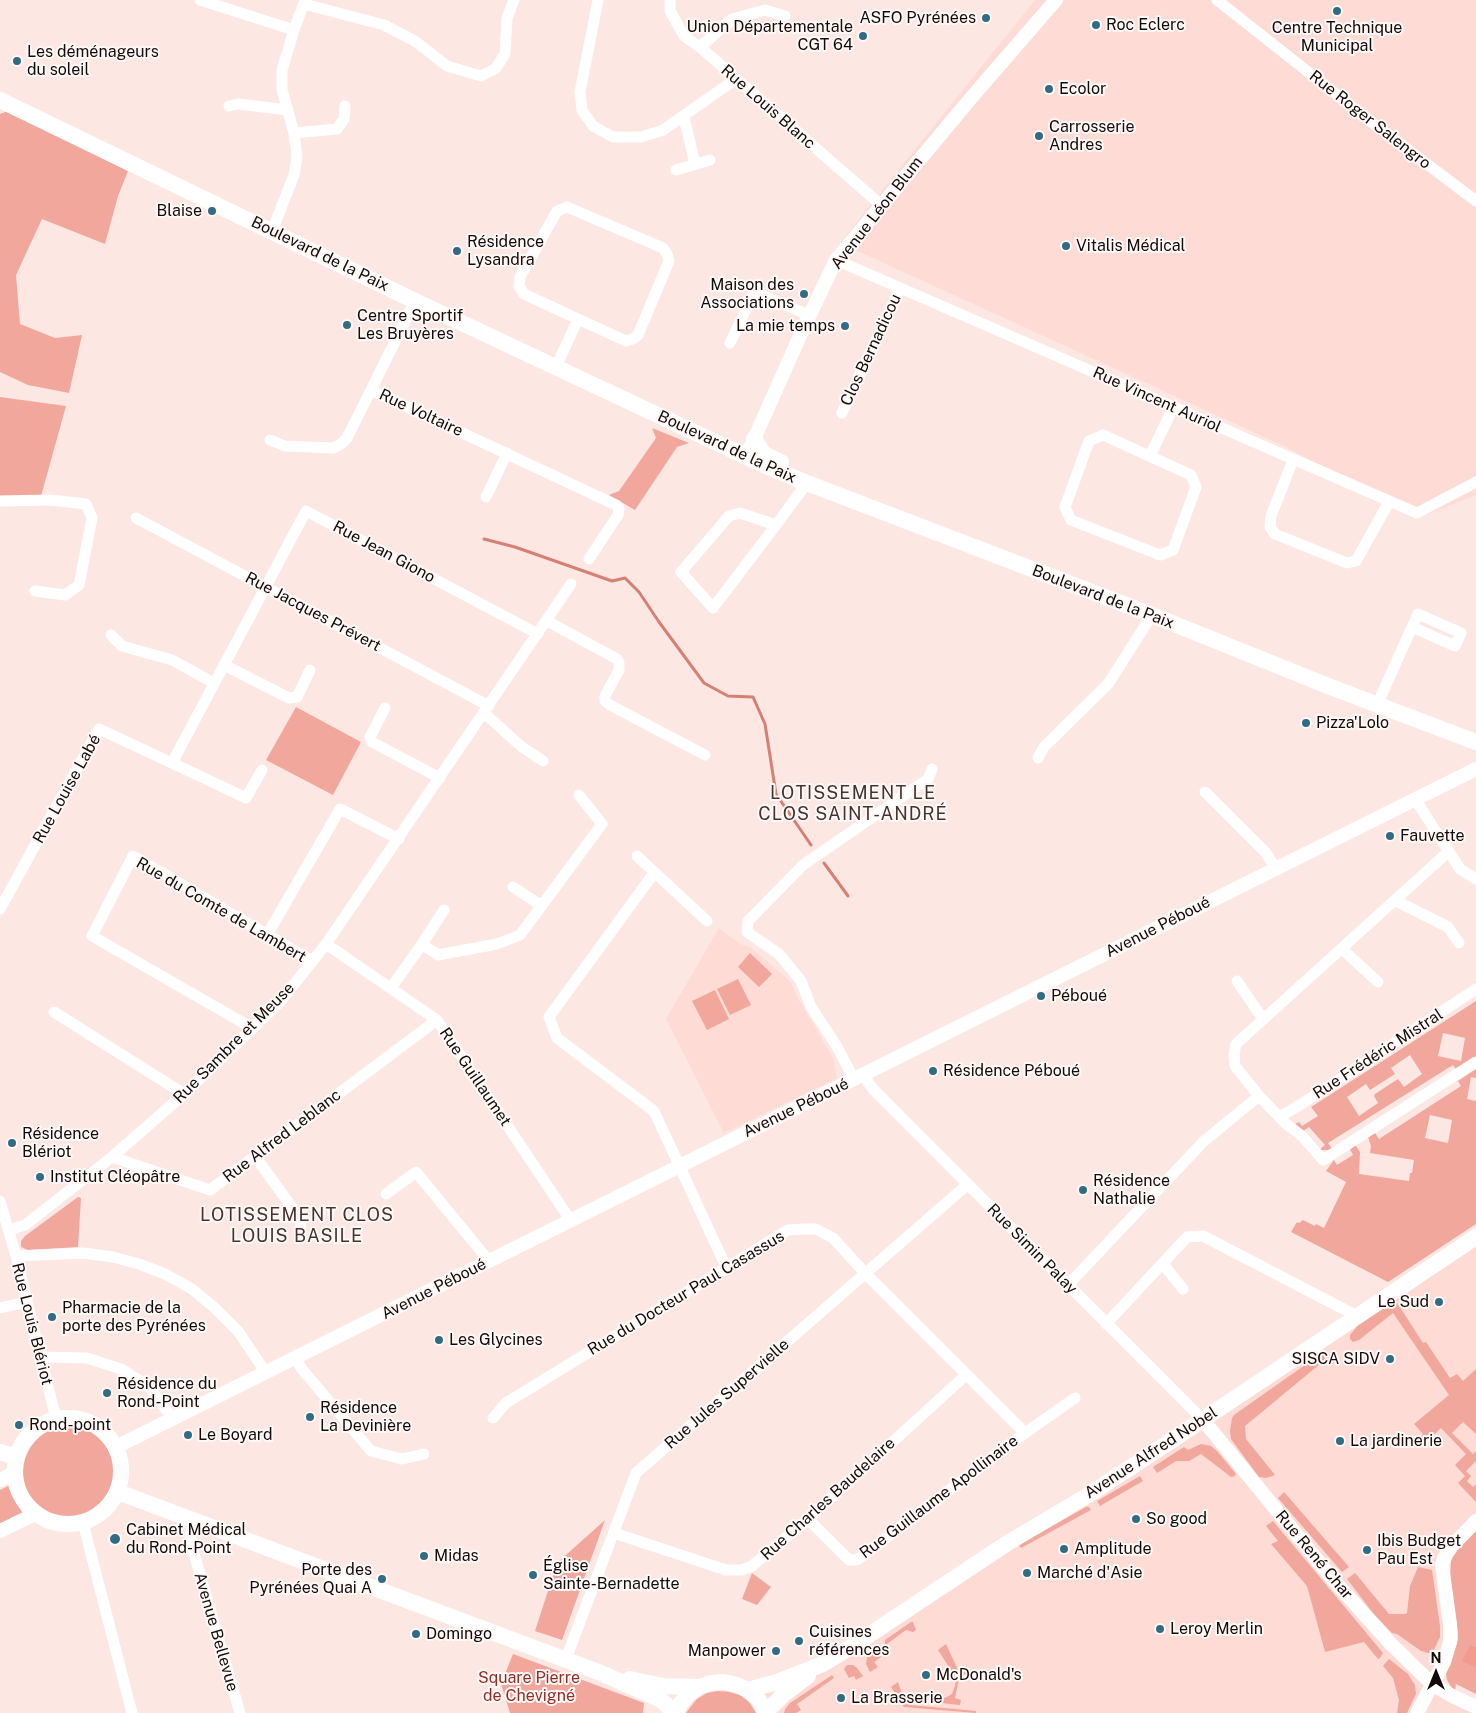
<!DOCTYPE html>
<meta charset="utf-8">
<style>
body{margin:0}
#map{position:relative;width:1476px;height:1713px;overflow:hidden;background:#fce7e3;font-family:"Public Sans",sans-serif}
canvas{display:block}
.north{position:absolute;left:1411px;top:1648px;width:50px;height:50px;-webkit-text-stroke:4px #fef8f7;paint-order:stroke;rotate:0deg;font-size:14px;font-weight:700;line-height:20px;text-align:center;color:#130b09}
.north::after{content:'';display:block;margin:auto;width:18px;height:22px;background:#130b09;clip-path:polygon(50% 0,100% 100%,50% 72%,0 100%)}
</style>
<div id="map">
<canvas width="1476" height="1713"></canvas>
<div class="north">N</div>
</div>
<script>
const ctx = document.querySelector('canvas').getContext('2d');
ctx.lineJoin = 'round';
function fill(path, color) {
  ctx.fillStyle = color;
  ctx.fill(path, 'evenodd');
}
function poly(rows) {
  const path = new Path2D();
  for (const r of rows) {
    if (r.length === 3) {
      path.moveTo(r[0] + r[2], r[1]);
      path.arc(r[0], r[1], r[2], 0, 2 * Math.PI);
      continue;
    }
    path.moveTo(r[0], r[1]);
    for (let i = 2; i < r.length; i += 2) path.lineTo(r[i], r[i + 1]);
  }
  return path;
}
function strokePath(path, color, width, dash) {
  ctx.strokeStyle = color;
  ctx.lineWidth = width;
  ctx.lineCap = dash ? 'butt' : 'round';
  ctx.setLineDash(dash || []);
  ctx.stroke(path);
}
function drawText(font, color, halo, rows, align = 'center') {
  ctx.font = font + ' "Public Sans",sans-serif';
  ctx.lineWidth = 4;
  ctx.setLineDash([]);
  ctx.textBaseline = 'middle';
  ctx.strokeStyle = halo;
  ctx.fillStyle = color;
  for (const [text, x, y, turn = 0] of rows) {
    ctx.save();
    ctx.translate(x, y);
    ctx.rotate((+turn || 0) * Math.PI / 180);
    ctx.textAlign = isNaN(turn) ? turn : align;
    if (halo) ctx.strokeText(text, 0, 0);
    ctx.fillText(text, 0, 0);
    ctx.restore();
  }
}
fill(poly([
 [1035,0,1476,0,1476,495,1418,518,1284,446,840,243],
 [719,928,740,944,750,947,790,981,799,1000,833,1058,837,1078,724,1133,666,1019],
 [1476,1237,1476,1521,1446,1554,1450,1625,1432,1684,1476,1713,676,1713,689,1694,737,1685,823,1664]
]), '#fedbd5');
fill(poly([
 [8,111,128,171,118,196,105,244,42,219,16,275,20,324,55,338,82,335,69,393,28,385,0,372,0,114],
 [0,397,66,406,41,496,0,497],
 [652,428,689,443,677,447,635,510,609,495,619,491,656,438],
 [296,707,361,742,333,795,266,760],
 [750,953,772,974,759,987,738,967],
 [738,979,751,1005,730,1015,717,989],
 [715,990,729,1019,707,1030,692,1001],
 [1476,1001,1476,1059,1457,1071,1453,1065,1328,1143,1332,1149,1329,1150,1319,1150,1325,1145,1309,1127,1303,1131,1295,1124,1299,1122,1302,1126,1318,1116,1311,1107],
 [1443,1033,1465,1038,1461,1061,1438,1056],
 [1410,1055,1422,1074,1404,1087,1398,1079,1375,1094,1374,1096,1378,1103,1359,1116,1347,1097,1366,1084,1370,1090,1395,1074,1391,1068],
 [1476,1069,1476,1078,1471,1077,1467,1099,1476,1101,1476,1224,1388,1282,1291,1232,1297,1222,1299,1223,1303,1220,1315,1226,1316,1224,1324,1228,1346,1182,1326,1171,1334,1160,1337,1165,1353,1155,1350,1149,1354,1146,1356,1146,1360,1152,1359,1174,1409,1181,1410,1173,1412,1173,1414,1160,1370,1153,1371,1146,1368,1137,1375,1133,1379,1139,1461,1086,1458,1081],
 [1430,1115,1452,1120,1448,1143,1425,1138],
 [78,1197,81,1198,78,1247,28,1250,21,1247,21,1241,25,1236],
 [1397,1297,1399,1299,1396,1301,1423,1343,1426,1342,1450,1378,1457,1374,1463,1381,1476,1369,1476,1434,1463,1422,1452,1433,1473,1454,1476,1451,1476,1461,1466,1471,1471,1476,1467,1481,1473,1487,1476,1484,1476,1502,1458,1483,1465,1476,1455,1465,1466,1454,1441,1428,1424,1444,1419,1438,1423,1434,1414,1424,1449,1395,1393,1313,1359,1340,1353,1342,1350,1339,1350,1335,1360,1323],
 [1322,1353,1331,1356,1334,1359,1334,1363,1331,1364,1326,1359,1245,1426,1246,1439,1275,1475,1266,1478,1259,1477,1231,1439,1230,1431,1232,1418,1234,1415],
 [70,1473,47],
 [1201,1444,1211,1446,1217,1451,1236,1474,1235,1476,1231,1477,1201,1454,1189,1461,1176,1461,1157,1473,1153,1467,1184,1447,1188,1450],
 [1140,1476,1143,1481,1100,1506,1097,1501],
 [8,1486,23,1514,0,1525,0,1490],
 [1284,1492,1349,1567,1342,1572,1278,1498],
 [1086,1507,1089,1507,1091,1510,1021,1548,1019,1545],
 [605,1520,562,1640,535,1631,557,1563],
 [1273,1521,1383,1653,1380,1658,1378,1659,1364,1642,1325,1652,1307,1586,1271,1544,1278,1541,1266,1526],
 [1476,1527,1476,1694,1456,1684,1455,1690,1452,1688,1447,1680,1446,1674,1458,1640,1458,1632,1450,1577,1451,1562,1453,1554],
 [1418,1567,1432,1570,1440,1626,1440,1637,1432,1654,1421,1651,1397,1634,1392,1633,1373,1613,1347,1579,1355,1573,1389,1614,1405,1614,1407,1613,1410,1586],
 [752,1573,771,1587,757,1605,742,1599],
 [911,1622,913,1622,916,1630,913,1632,906,1630,887,1644,890,1647,885,1650,885,1640],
 [946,1644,958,1670,967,1666,967,1675,960,1674,955,1698,961,1700,960,1705,941,1703,941,1700,952,1694,955,1686,956,1678,938,1650],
 [874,1651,876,1651,881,1657,874,1662,878,1667,870,1672,866,1664,867,1657,868,1654],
 [513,1654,644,1703,643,1713,510,1713,501,1684],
 [1389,1659,1408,1674,1415,1685,1416,1694,1407,1713,1397,1713,1399,1700,1393,1678,1383,1666],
 [847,1665,853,1665,857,1668,863,1676,856,1680,854,1676,849,1678,844,1669],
 [832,1675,834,1678,797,1704,801,1710,796,1713,784,1713,785,1709,790,1703],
 [898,1682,904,1700,911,1705,976,1711,976,1713,904,1707,891,1687],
 [718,1691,729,1692,740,1695,749,1702,756,1713,686,1713,697,1699,707,1693]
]), '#f1a79c');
fill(poly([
 [1470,1645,1476,1647,1476,1667,1462,1661]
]), '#f29a8d');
strokePath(poly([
 [484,539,515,547,612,581,625,578,639,592,659,622,704,683,728,696,753,697,765,724,776,794,811,845],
 [824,863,848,896]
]), '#d68073', 3);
strokePath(poly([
 [200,0,294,30],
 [598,0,580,92,582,110,593,126,613,137,641,137,663,130,736,79],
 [670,0,670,11,684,36,700,47,881,205],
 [1217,0,1374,124,1476,201],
 [304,4,384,25,415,41,447,66,481,76,496,68,505,54,507,18,514,0],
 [700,47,732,19,765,10,785,16],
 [229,106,238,104,288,110],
 [684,117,695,164],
 [294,133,337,129,344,119,345,106],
 [676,170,710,160],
 [272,231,294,175,297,157,294,133,282,90,282,70,294,30,305,0],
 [836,260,1417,513,1476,482],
 [415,301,371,390,616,505,619,508,618,515,589,559],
 [730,343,754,292,809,315],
 [556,367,578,319,626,341,633,339,638,335,669,261,667,254,663,248,567,207,557,211,520,277,519,286,524,294,578,319],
 [842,413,900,288],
 [1103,435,1191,475,1196,487,1173,550,1160,555,1071,520,1065,507,1089,441,1103,435],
 [270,440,285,446,333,448,341,444,347,438,371,390],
 [1150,456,1173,408],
 [1293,460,1271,516,1270,527,1275,534,1347,563,1356,561,1389,502],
 [486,497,507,453],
 [0,501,50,500,86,504,92,518,79,585,65,595,35,591],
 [136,518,489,706],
 [776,525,740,513,729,516,681,572,713,608,776,525,807,483],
 [547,621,617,659,619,663,619,670,605,696,605,701,610,705,705,755],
 [111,635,122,646,172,660,214,683],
 [224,665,289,698,297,697,310,670],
 [1377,705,1412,627,1455,646,1461,633,1418,614,1412,627],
 [385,708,370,737,372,742,440,778],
 [484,713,522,747,543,761],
 [1038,758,1044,747,1108,684,1152,615],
 [172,763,246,798,262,770],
 [1205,792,1266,853,1276,869],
 [1415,799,1460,869,1476,879],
 [637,856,707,921],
 [654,873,549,1017,557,1038,654,1111,727,1269],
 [513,887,542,906],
 [1396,901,1448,927,1459,943],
 [0,909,99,729,172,763,306,511,538,634],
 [267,935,340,809,399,839],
 [326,944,437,1020,571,1221],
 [422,944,444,910],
 [1342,949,1378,982],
 [1237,981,1263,1019],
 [391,988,422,944,438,955,497,944,520,935,602,824,579,795],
 [54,1012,184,1094],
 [252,1028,92,936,133,856,312,961],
 [863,1075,873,1089,1203,1420],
 [854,1079,836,1045,811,1007,801,981,779,954,747,932,748,921,803,865,928,779,932,769],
 [1259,1096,1285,1123,1302,1136,1323,1160,1476,1062],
 [1279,1117,1300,1105,1476,989],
 [255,1156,301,1220,300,1234],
 [112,1157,210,1190,437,1020],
 [386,1194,416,1172,489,1261],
 [0,1201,16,1256,56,1419],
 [9,1230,25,1225,112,1157,184,1094,280,1002,326,944,571,584],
 [16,1256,83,1253,113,1257,139,1264,165,1274,192,1289,216,1309,238,1331,266,1373],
 [1163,1264,1183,1289],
 [1068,1285,1203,1142,1259,1096,1235,1066,1234,1055,1236,1044,1448,852],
 [0,1308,27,1302],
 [1106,1324,1187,1237,1203,1236,1357,1316],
 [41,1357,87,1358,121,1369,148,1386,173,1419],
 [296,1358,301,1368,371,1451,402,1459,424,1454],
 [493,1418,506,1403,788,1230,805,1229,816,1229,833,1238,865,1273,1025,1433],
 [808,1519,849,1560,857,1560,1025,1433,1075,1398],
 [193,1521,190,1536,193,1550,240,1713],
 [83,1523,132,1713],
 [614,1533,726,1570,741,1570,752,1566,808,1519,966,1375],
 [566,1659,636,1473,967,1185]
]), '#fff', 11);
strokePath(poly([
 [746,457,804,327,836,260,971,98,1056,0],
 [1203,1420,1336,1583,1391,1644,1432,1684,1454,1697,1476,1707],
 [116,1447,1476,769],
 [0,1480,14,1473],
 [0,1531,35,1514],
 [1417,1713,1444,1662,1450,1642,1450,1625,1442,1565,1444,1558,1451,1547,1476,1521]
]), '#fff', 14);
strokePath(poly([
 [0,100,415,301,766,466,807,483,1152,615,1328,686,1476,742],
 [754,439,764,454,781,462],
 [68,1471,53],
 [0,1452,16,1457],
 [118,1492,601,1673,661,1700,675,1713],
 [630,1679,663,1686,699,1687],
 [748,1690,777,1682,823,1664,851,1647,1006,1544,1090,1494,1174,1439,1476,1237],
 [766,1712,784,1694,808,1676],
 [676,1713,681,1703,689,1694,699,1687,711,1683,724,1682,737,1685,748,1690,759,1700,766,1713]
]), '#fff', 16);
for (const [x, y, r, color] of [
 [1337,11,5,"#326b84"],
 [986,18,5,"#326b84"],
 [1096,25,5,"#326b84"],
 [863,36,5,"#326b84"],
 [17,61,5,"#326b84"],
 [1049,89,5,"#326b84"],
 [1039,136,5,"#326b84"],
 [212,211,5,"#326b84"],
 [1066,246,5,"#326b84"],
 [457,251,5,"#326b84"],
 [804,294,5,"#326b84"],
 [347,325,5,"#326b84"],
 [845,326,5,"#326b84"],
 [1306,723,5,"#326b84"],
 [1390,836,5,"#326b84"],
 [1041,996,5,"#326b84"],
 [933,1071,5,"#326b84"],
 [12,1143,5,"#326b84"],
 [40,1177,5,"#326b84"],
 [1083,1190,5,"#326b84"],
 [1439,1302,5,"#326b84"],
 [52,1317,5,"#326b84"],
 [439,1340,5,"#326b84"],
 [1390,1359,5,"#326b84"],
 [107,1393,5,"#326b84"],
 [310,1417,5,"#326b84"],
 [19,1425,5,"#326b84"],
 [188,1435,5,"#326b84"],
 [1340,1441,5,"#326b84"],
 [1136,1519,5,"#326b84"],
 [115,1539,6,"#326b84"],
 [1064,1549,5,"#326b84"],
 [1367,1550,5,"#326b84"],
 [424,1556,5,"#326b84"],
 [1027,1573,5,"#326b84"],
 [533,1575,5,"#326b84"],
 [382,1579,5,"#326b84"],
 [1160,1629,5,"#326b84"],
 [416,1634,5,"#326b84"],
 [799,1641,5,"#326b84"],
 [776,1651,5,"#326b84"],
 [926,1675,5,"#326b84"],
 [841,1698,5,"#326b84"]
]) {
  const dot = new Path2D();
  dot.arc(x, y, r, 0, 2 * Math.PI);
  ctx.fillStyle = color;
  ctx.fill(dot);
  strokePath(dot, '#fef8f7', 2);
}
drawText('16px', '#130b09', '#fef8f7', [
 ["ASFO Pyrénées",976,18,"right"],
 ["Roc Eclerc",1106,25],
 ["Union Départementale",853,27,"right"],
 ["CGT 64",853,45,"right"],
 ["Centre Technique",1337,28,"center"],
 ["Municipal",1337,46,"center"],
 ["Les déménageurs",27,52],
 ["du soleil",27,70],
 ["Ecolor",1059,89],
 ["Carrosserie",1049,127],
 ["Andres",1049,145],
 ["Blaise",202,211,"right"],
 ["Résidence",467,242],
 ["Lysandra",467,260],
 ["Vitalis Médical",1076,246],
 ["Maison des",794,285,"right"],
 ["Associations",794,303,"right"],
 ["Centre Sportif",357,316],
 ["Les Bruyères",357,334],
 ["La mie temps",835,326,"right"],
 ["Pizza'Lolo",1316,723],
 ["Fauvette",1400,836],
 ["Péboué",1051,996],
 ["Résidence Péboué",943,1071],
 ["Résidence",22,1134],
 ["Blériot",22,1152],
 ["Institut Cléopâtre",50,1177],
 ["Résidence",1093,1181],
 ["Nathalie",1093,1199],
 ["Le Sud",1429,1302,"right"],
 ["Pharmacie de la",62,1308],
 ["porte des Pyrénées",62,1326],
 ["Les Glycines",449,1340],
 ["SISCA SIDV",1380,1359,"right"],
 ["Résidence du",117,1384],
 ["Rond-Point",117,1402],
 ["Résidence",320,1408],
 ["La Devinière",320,1426],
 ["Rond-point",29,1425],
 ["Le Boyard",198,1435],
 ["La jardinerie",1350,1441],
 ["So good",1146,1519],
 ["Cabinet Médical",126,1530],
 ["du Rond-Point",126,1548],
 ["Ibis Budget",1377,1541],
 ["Pau Est",1377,1559],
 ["Amplitude",1074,1549],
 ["Midas",434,1556],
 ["Église",543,1566],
 ["Sainte-Bernadette",543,1584],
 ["Porte des",372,1570,"right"],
 ["Pyrénées Quai A",372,1588,"right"],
 ["Marché d'Asie",1037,1573],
 ["Leroy Merlin",1170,1629],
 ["Cuisines",809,1632],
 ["références",809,1650],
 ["Domingo",426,1634],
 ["Manpower",766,1651,"right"],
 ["McDonald's",936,1675],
 ["La Brasserie",851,1698]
], 'left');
drawText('16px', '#130b09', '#fef8f7', [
 ["Rue Louis Blanc",768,107,41],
 ["Rue Roger Salengro",1370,120,38],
 ["Avenue Léon Blum",877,213,-52],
 ["Boulevard de la Paix",320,254,26],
 ["Clos Bernadicou",871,350,-65],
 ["Rue Vincent Auriol",1157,400,24],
 ["Rue Voltaire",421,413,25],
 ["Boulevard de la Paix",727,447,25],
 ["Rue Jean Giono",384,552,28],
 ["Boulevard de la Paix",1103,597,21],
 ["Rue Jacques Prévert",313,612,28],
 ["Rue Louise Labé",67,789,-61],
 ["Rue du Comte de Lambert",221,910,30],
 ["Avenue Péboué",1158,927,-27],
 ["Rue Sambre et Meuse",234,1043,-45],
 ["Rue Frédéric Mistral",1378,1054,-33],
 ["Rue Guillaumet",475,1077,56],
 ["Avenue Péboué",796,1108,-26],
 ["Rue Alfred Leblanc",282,1136,-37],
 ["Rue Simin Palay",1032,1249,45],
 ["Avenue Péboué",434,1289,-27],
 ["Rue du Docteur Paul Casassus",686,1293,-31],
 ["Rue Louis Blériot",32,1324,76],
 ["Rue Jules Supervielle",727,1394,-41],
 ["Avenue Alfred Nobel",1151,1453,-33],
 ["Rue Guillaume Apollinaire",939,1497,-37],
 ["Rue Charles Baudelaire",828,1499,-42],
 ["Rue René Char",1314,1555,50],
 ["Avenue Bellevue",216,1632,74]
]);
drawText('16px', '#942d24', '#fef8f7', [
 ["Square Pierre",529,1678],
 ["de Chevigné",529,1696]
]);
ctx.letterSpacing = '1px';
drawText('18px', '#46322f', '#fef8f7', [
 ["LOTISSEMENT LE",853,793],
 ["CLOS SAINT-ANDRÉ",853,814],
 ["LOTISSEMENT CLOS",297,1215],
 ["LOUIS BASILE",297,1236]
]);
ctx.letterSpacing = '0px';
</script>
